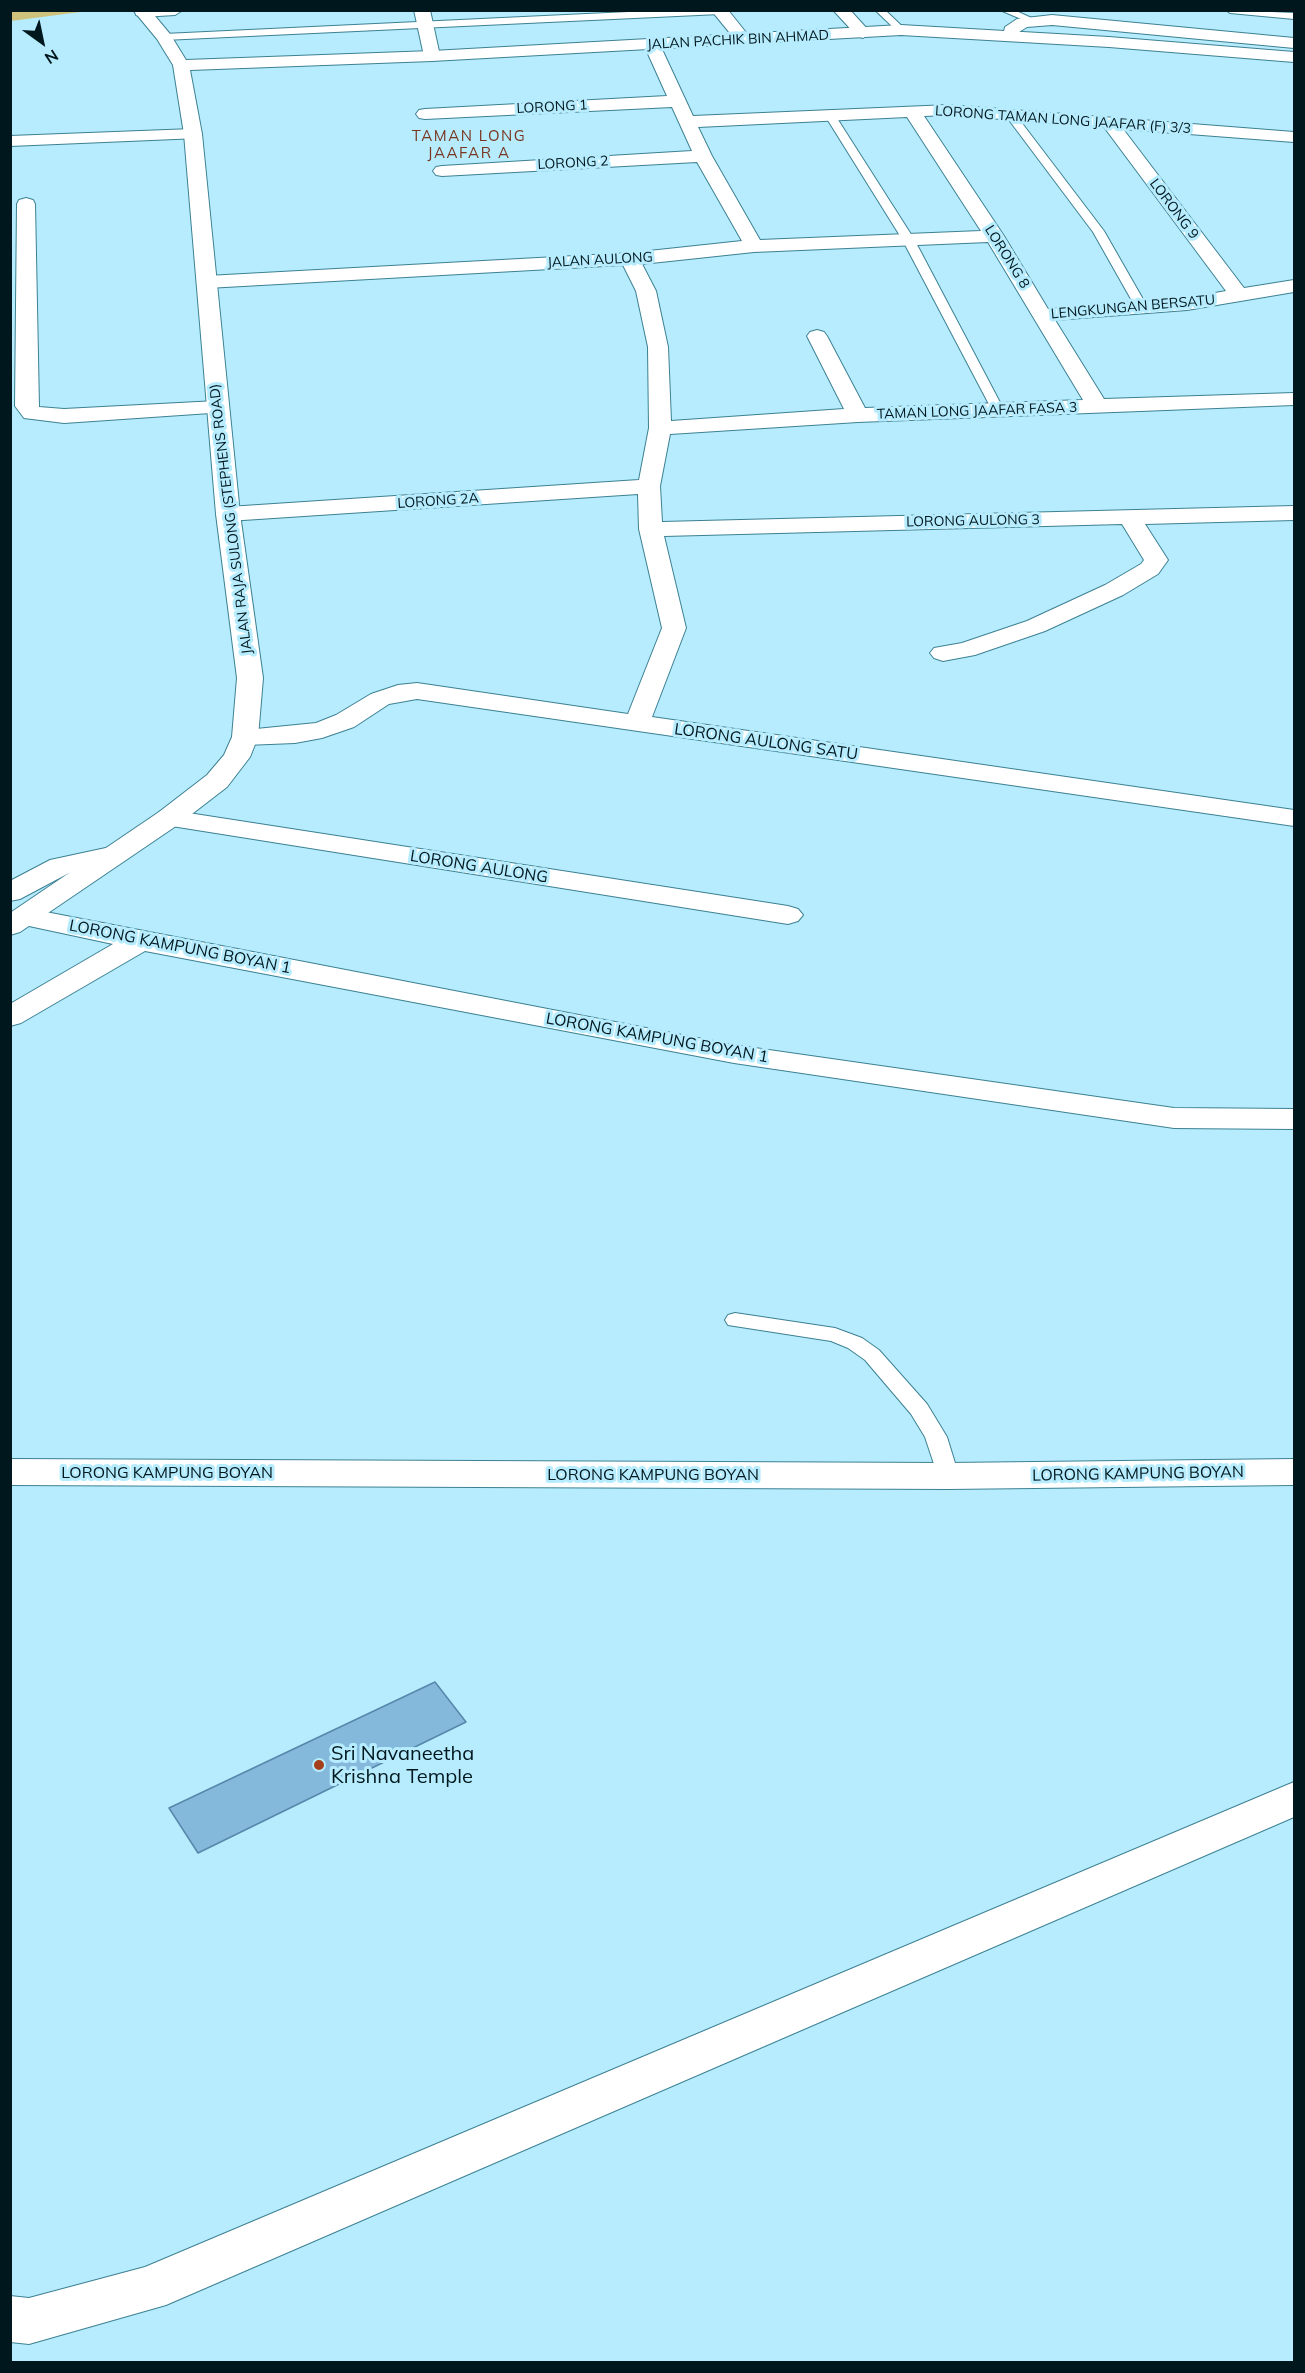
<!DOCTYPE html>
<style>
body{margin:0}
#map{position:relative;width:1305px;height:2373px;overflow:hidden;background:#b6ecfd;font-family:Mulish,sans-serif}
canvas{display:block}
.frame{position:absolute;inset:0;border:12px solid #00171e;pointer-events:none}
.north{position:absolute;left:12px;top:12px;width:60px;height:60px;-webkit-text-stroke:4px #b6ecfd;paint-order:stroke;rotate:147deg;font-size:16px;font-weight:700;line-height:24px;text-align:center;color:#00171e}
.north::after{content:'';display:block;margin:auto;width:21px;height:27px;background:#00171e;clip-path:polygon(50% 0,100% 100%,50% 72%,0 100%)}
</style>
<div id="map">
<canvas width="1305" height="2373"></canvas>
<div class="frame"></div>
<div class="north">N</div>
</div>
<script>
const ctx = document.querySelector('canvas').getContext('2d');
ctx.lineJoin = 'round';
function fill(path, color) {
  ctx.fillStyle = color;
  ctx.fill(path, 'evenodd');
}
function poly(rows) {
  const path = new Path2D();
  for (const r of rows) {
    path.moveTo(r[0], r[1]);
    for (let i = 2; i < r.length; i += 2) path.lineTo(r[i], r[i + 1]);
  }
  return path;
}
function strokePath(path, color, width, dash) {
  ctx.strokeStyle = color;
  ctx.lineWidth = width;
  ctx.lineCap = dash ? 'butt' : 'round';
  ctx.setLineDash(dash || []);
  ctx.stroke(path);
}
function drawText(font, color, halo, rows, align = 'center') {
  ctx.font = font + ' Mulish,sans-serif';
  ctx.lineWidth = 6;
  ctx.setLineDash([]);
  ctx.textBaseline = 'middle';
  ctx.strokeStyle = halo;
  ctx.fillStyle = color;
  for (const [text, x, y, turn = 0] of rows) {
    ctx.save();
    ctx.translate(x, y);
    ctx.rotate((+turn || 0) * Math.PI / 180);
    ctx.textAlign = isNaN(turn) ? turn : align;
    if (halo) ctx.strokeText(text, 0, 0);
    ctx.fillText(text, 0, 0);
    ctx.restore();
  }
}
fill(poly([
 [11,10,88,10,88,11,11,21]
]), '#cec17c');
const building = poly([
 [435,1682,466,1722,198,1853,169,1808,435,1682]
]);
fill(building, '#84b9dc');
strokePath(building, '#58a', 1.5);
const lane = poly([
 [671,10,725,11,720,14,164,40,159,37,164,34,671,10],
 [875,10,885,10,906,30,898,32,875,10],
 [1000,10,1014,10,1036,20,1028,22,1000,10],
 [1226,10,1294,13,1294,19,1230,13,1226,10],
 [825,112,833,112,914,239,1004,410,1003,413,993,413,992,410,902,239,824,114,825,112],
 [1011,113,1015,114,1104,231,1148,308,1146,311,1142,312,1136,308,1093,232,1006,116,1011,113],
 [735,1313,835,1328,862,1338,879,1350,927,1404,947,1437,959,1476,956,1482,948,1484,940,1482,925,1437,911,1414,865,1360,848,1348,831,1341,728,1325,725,1320,728,1315,735,1313]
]);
const street = poly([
 [135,10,183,10,175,15,142,17,136,15,135,10],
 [414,10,430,10,440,56,438,59,432,61,424,56,414,10],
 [711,10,728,10,752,40,750,43,738,43,711,10],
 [833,10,850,10,871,33,863,38,857,36,833,10],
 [1052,15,1294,38,1294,48,1052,25,1027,27,1019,32,1017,39,1011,41,1003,36,1005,27,1017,19,1052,15],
 [652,40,660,45,693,116,949,105,1294,132,1294,142,1123,129,1244,288,1294,280,1294,292,1187,310,1055,320,1104,399,1294,393,1294,405,858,422,670,434,660,486,662,522,1294,506,1294,520,1145,524,1168,560,1158,574,1123,595,1045,631,975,655,943,661,934,658,930,653,934,648,962,643,1027,621,1105,585,1141,564,1144,560,1122,524,664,536,686,628,652,717,1294,810,1294,826,417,699,389,704,354,727,322,738,295,743,245,745,236,743,232,737,236,731,316,723,336,715,371,694,398,685,417,683,628,714,662,628,639,529,638,494,228,521,220,519,216,514,220,509,228,507,639,480,649,428,648,347,636,291,623,265,207,288,200,286,197,282,200,278,207,276,630,253,742,241,697,162,442,176,436,175,433,171,436,167,442,166,692,151,672,107,425,119,419,118,416,114,419,110,425,109,667,96,644,45,652,40],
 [949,115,1104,127,1226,291,1187,298,1048,309,1004,236,924,116,949,115],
 [907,117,981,231,760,240,712,156,698,127,907,117],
 [988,242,1083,400,865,408,827,336,824,332,817,330,810,332,807,336,844,409,671,421,668,347,656,291,642,264,754,252,988,242],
 [193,129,199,130,202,134,199,138,10,146,10,136,193,129],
 [26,198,33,200,35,204,39,407,64,409,217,401,225,402,228,407,225,412,64,423,24,418,15,406,17,204,19,200,26,198],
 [169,810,788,906,798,909,803,915,798,921,788,924,159,824,155,818,159,812,169,810],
 [115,846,125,848,129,854,125,860,69,873,20,899,10,901,10,881,50,860,115,846],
 [25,908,734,1045,1174,1108,1294,1109,1294,1129,1174,1128,734,1063,145,951,21,1023,10,1026,10,1004,113,944,15,923,10,917,15,911,25,908],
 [10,1459,948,1463,1294,1459,1294,1485,948,1489,10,1485,10,1459],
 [1294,1782,1294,1817,166,2305,29,2344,10,2342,10,2296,29,2298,145,2267,1294,1782]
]);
const secondary = poly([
 [133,10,150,10,170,34,186,60,432,51,901,25,1109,37,1294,52,1294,62,1109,47,901,35,432,61,190,70,202,134,240,514,263,678,258,737,250,757,227,787,179,824,20,932,10,935,10,913,159,812,207,775,224,755,232,737,237,678,216,514,184,134,173,65,157,39,133,10]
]);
strokePath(lane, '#3c8193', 2);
strokePath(street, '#3c8193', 2);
strokePath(secondary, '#3c8193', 2);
fill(lane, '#fff');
fill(street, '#fff');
fill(secondary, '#fff');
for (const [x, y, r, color] of [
 [319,1765,6,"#a63f1b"]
]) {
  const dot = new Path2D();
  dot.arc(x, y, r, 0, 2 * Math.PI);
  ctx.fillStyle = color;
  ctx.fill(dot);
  strokePath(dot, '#b6ecfd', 2);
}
drawText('14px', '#00171e', '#b6ecfd', [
 ["JALAN PACHIK BIN AHMAD",738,40,-3],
 ["LORONG 1",552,107,-3],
 ["LORONG TAMAN LONG JAAFAR (F) 3/3",1063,120,4],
 ["LORONG 2",573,163,-3],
 ["LORONG 9",1174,209,53],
 ["LORONG 8",1007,257,58],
 ["JALAN AULONG",600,260,-3],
 ["LENGKUNGAN BERSATU",1133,307,-5],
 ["TAMAN LONG JAAFAR FASA 3",977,411,-2],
 ["LORONG 2A",438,501,-4],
 ["JALAN RAJA SULONG (STEPHENS ROAD)",231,519,-97],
 ["LORONG AULONG 3",973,521,-1]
]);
ctx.letterSpacing = '1.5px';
drawText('15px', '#78351f', '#b6ecfd', [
 ["TAMAN LONG",469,136],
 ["JAAFAR A",469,153]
]);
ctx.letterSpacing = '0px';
drawText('16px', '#00171e', '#b6ecfd', [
 ["LORONG AULONG SATU",766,742,8],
 ["LORONG AULONG",479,867,9],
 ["LORONG KAMPUNG BOYAN 1",180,947,11],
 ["LORONG KAMPUNG BOYAN 1",657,1038,10],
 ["LORONG KAMPUNG BOYAN",167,1473],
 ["LORONG KAMPUNG BOYAN",1138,1474,-1],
 ["LORONG KAMPUNG BOYAN",653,1475]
]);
drawText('20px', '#00171e', '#b6ecfd', [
 ["Sri Navaneetha",331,1754],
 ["Krishna Temple",331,1777]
], 'left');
</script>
